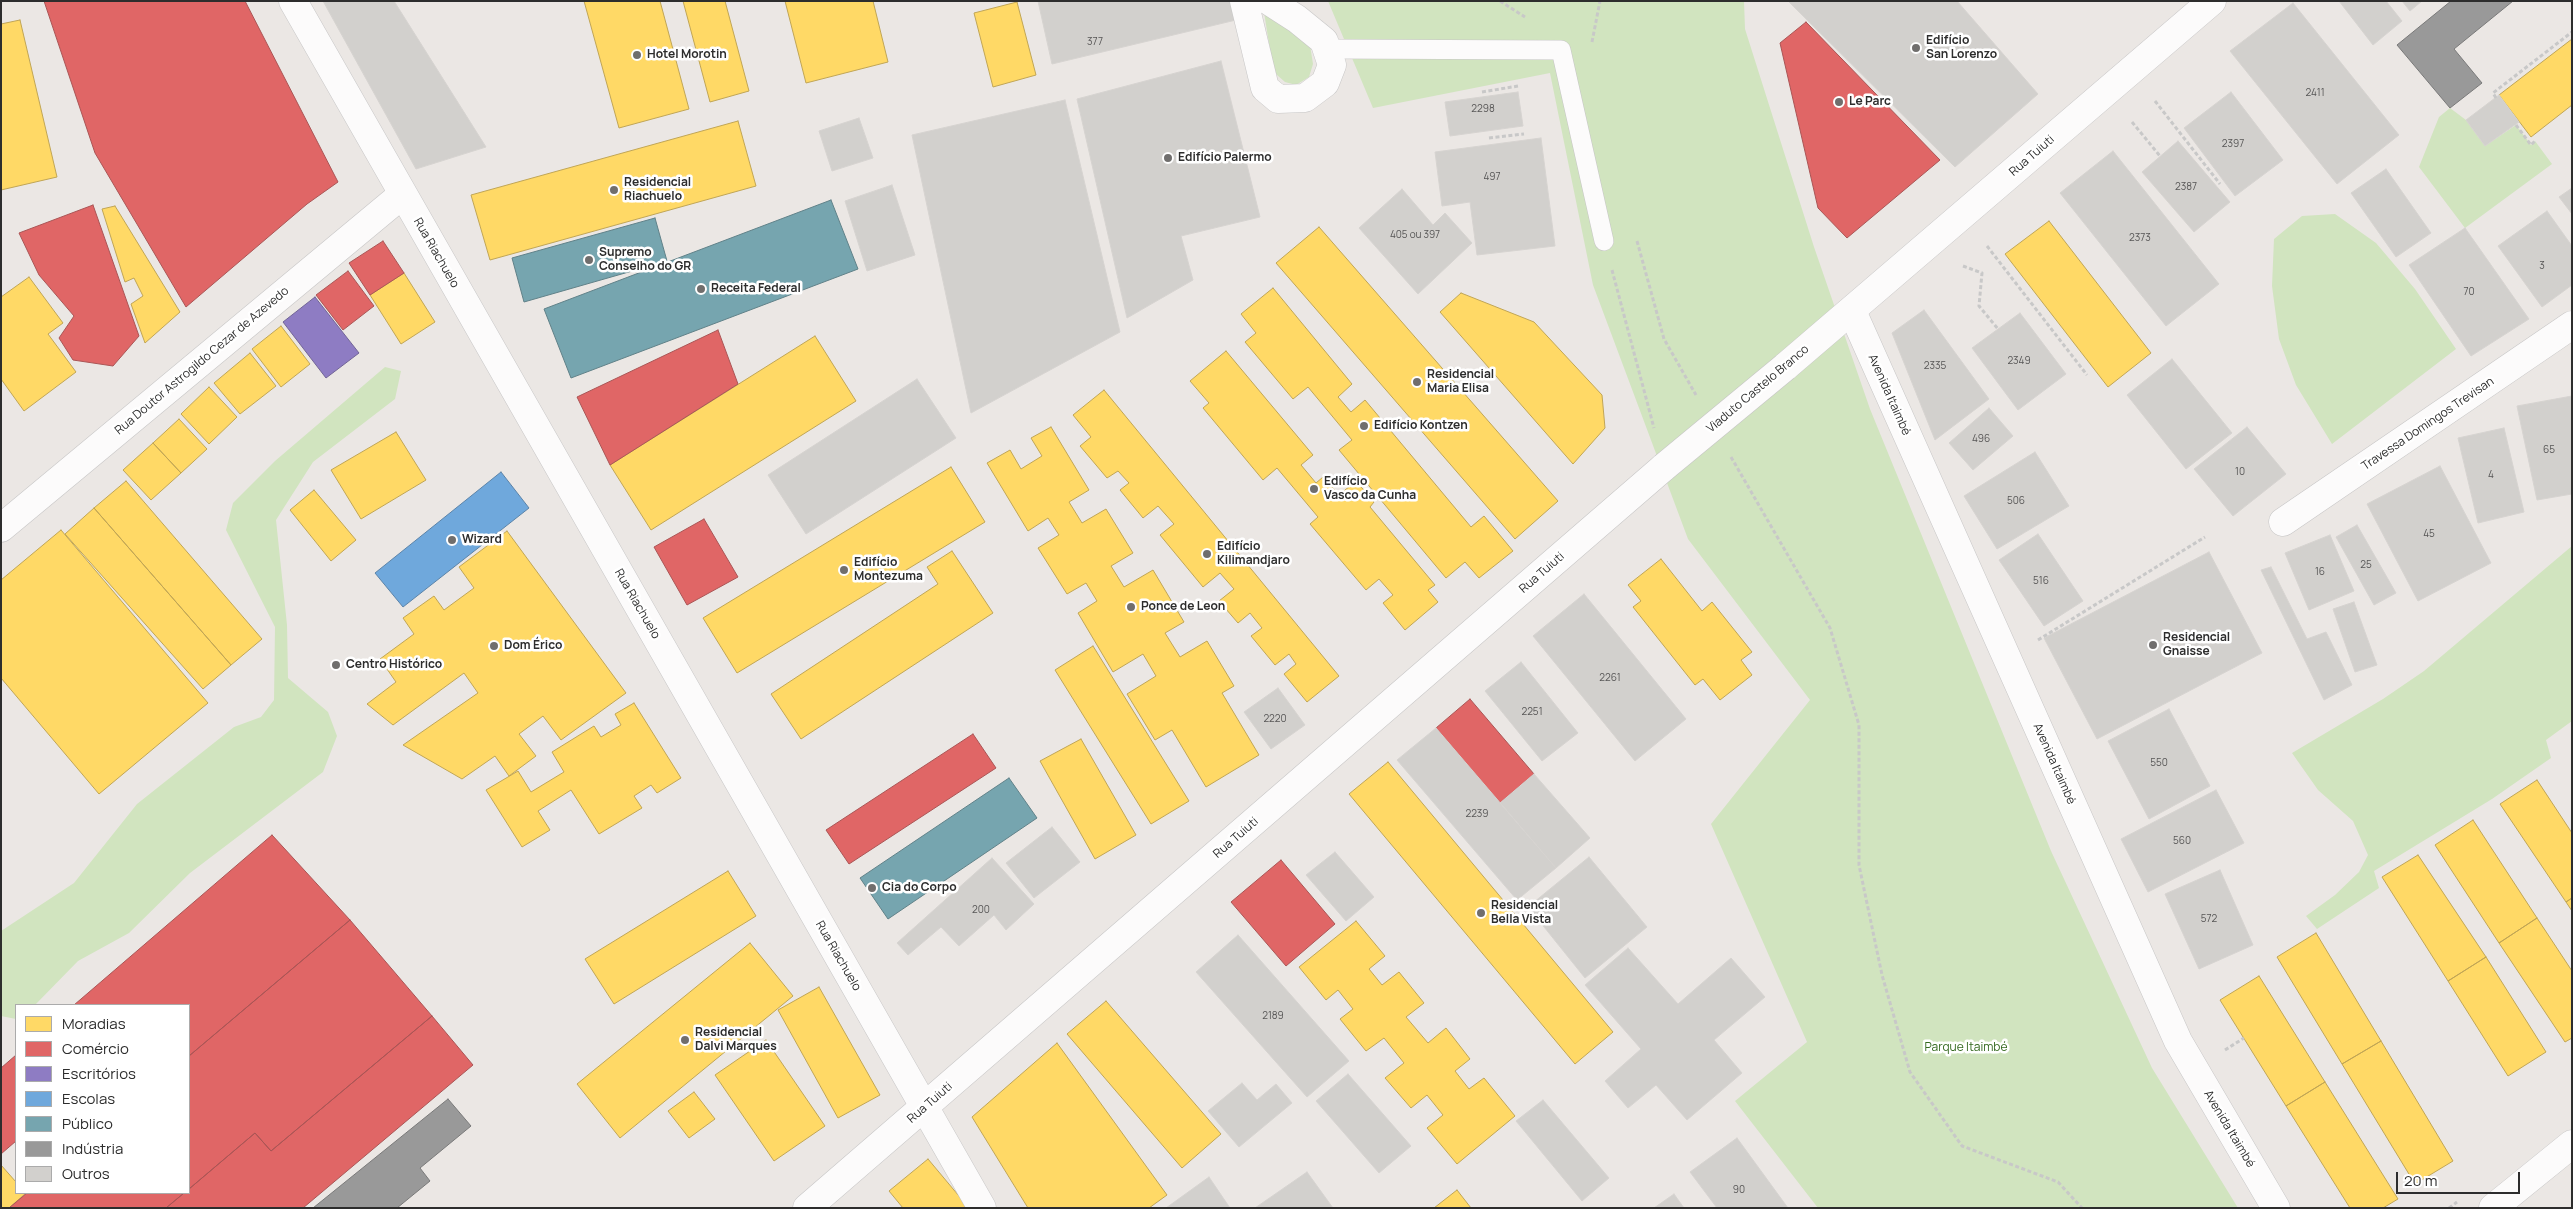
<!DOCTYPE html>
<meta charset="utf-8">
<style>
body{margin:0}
#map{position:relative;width:2573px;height:1209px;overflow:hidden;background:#ebe7e4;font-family:Manrope,sans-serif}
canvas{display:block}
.frame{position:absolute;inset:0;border:2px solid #2d2d2d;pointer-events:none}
.legend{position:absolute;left:15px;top:1004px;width:175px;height:190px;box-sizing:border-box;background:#fff;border:1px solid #ababab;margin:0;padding:6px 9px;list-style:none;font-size:15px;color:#2d2d2d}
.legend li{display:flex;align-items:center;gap:10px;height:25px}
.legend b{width:25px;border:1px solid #ababab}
.scale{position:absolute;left:2396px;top:1172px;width:124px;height:22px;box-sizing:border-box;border:2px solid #2d2d2d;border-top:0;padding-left:6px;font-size:15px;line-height:18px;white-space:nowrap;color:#2d2d2d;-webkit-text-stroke:4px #fff;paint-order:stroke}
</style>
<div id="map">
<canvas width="2573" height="1209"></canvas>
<div class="frame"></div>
<ul class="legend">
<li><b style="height:14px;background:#ffd966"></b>Moradias</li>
<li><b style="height:14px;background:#e06666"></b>Comércio</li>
<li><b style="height:14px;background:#8e7cc3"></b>Escritórios</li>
<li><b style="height:14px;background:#6fa8dc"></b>Escolas</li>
<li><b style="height:14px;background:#76a5af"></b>Público</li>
<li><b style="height:14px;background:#999"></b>Indústria</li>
<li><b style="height:14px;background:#d2d0cd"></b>Outros</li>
</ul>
<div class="scale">20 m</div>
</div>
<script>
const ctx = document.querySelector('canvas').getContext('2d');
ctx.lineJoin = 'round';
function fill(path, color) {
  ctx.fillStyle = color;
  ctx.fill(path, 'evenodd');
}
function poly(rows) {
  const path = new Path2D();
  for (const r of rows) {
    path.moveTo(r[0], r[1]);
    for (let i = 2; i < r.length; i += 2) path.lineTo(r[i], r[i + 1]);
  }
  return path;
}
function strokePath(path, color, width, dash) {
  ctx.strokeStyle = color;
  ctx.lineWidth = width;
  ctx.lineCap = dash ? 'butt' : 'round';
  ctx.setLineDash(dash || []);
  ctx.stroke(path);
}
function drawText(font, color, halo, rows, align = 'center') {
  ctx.font = font + ' Manrope,sans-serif';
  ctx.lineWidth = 5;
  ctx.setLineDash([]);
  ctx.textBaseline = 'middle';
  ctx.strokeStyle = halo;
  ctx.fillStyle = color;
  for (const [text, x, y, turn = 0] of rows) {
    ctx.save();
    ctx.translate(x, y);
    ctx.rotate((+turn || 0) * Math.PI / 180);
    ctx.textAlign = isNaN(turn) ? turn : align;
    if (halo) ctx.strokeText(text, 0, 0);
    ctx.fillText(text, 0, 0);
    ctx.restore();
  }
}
fill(poly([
 [1328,1,1744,1,1745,29,1814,247,1870,409,2051,851,2152,1068,2238,1208,1818,1208,1735,1101,1807,1042,1711,824,1810,700,1688,539,1593,285,1550,73,1373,108],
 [1264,12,1310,45,1313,64,1309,77,1296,85,1285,82,1277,75,1273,69],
 [2450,108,2466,120,2485,146,2516,125,2531,145,2535,141,2552,164,2465,228,2419,167,2439,117],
 [2335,214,2376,243,2415,289,2456,349,2332,444,2296,385,2279,339,2272,286,2274,239,2302,216],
 [385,367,401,371,395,399,313,462,276,520,287,625,288,678,328,712,337,736,323,772,190,873,129,933,78,961,35,1005,16,1005,16,1019,1,1016,1,931,74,883,137,804,234,727,261,717,274,700,275,627,226,530,233,503,275,461],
 [2572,546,2572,721,2546,740,2551,758,2492,799,2374,871,2379,888,2317,929,2306,916,2335,895,2359,872,2368,855,2353,821,2318,790,2292,753,2383,699,2424,671]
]), '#d1e4bf');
const homes = poly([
 [584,1,660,1,689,109,619,128,584,1],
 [683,1,725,1,749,91,710,102,683,1],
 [785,1,873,1,888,62,806,83,785,1],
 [1017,2,1036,75,993,87,974,13,1017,2],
 [20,20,57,177,1,190,1,24,20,20],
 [2572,39,2572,105,2531,137,2499,95,2572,39],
 [738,121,756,186,490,260,471,195,738,121],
 [115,206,180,312,145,343,131,304,143,296,134,278,125,282,102,209,115,206],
 [2049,221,2151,353,2108,387,2005,254,2049,221],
 [1319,227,1558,501,1515,539,1276,263,1319,227],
 [404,273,435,322,401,344,370,295,404,273],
 [29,277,63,323,48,334,76,372,24,411,1,379,1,297,29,277],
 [1273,288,1352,384,1338,397,1351,412,1365,400,1471,527,1484,516,1513,551,1479,578,1465,562,1446,578,1339,450,1352,440,1308,387,1293,399,1245,342,1256,333,1241,314,1273,288],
 [1461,293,1534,322,1602,395,1605,428,1573,464,1440,312,1461,293],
 [281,326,310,364,281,387,252,349,281,326],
 [815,336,856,401,651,530,610,465,815,336],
 [1226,351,1313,455,1301,465,1316,483,1323,477,1339,495,1356,481,1374,502,1370,507,1435,585,1428,590,1438,602,1405,630,1383,603,1393,595,1379,579,1366,590,1310,524,1318,517,1277,468,1263,480,1203,408,1209,403,1190,381,1226,351],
 [250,353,276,386,240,414,214,383,250,353],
 [209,387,237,417,209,444,181,414,209,387],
 [1104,390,1339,676,1307,702,1284,674,1296,664,1289,654,1275,665,1251,636,1262,628,1250,613,1238,623,1219,601,1234,589,1220,573,1203,587,1160,535,1174,524,1158,506,1143,518,1120,490,1129,483,1118,471,1107,478,1080,446,1091,437,1073,415,1104,390],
 [179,419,207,449,181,473,153,443,179,419],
 [1051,427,1089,490,1069,502,1082,523,1106,509,1133,553,1111,566,1124,587,1153,570,1184,622,1165,633,1180,657,1207,641,1234,686,1222,693,1259,755,1206,787,1172,730,1155,740,1127,694,1156,676,1143,654,1113,672,1078,613,1097,601,1086,583,1067,594,1038,548,1059,535,1048,518,1028,531,987,463,1010,450,1021,469,1042,456,1031,438,1051,427],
 [396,432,426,480,361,519,331,470,396,432],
 [153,443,181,473,151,500,123,470,153,443],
 [951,467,985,522,737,673,703,618,951,467],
 [126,481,262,639,231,665,94,508,126,481],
 [314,490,356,540,331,561,290,510,314,490],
 [94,508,231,665,203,689,65,534,94,508],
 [61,530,208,703,99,794,1,678,1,580,61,530],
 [507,531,626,693,561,740,543,716,519,734,536,756,509,776,495,756,462,779,403,745,478,693,464,673,393,725,367,704,396,682,380,659,414,634,403,618,434,596,444,610,474,588,459,567,507,531],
 [952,551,993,613,801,739,771,694,938,584,927,567,952,551],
 [1661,559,1702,611,1712,602,1752,652,1741,660,1752,675,1720,700,1703,679,1695,685,1633,607,1641,601,1628,585,1661,559],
 [1093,646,1189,801,1151,824,1055,670,1093,646],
 [634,703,681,778,657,793,651,785,634,796,642,808,599,834,571,790,538,811,550,830,522,847,486,790,518,771,531,792,564,772,552,752,594,726,601,737,621,725,615,714,634,703],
 [1081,739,1136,835,1095,859,1040,761,1081,739],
 [1388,762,1613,1032,1575,1064,1349,794,1388,762],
 [2537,780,2572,833,2572,898,2566,902,2500,804,2537,780],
 [2473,820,2537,918,2499,943,2435,845,2473,820],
 [2418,855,2486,957,2448,981,2382,877,2418,855],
 [728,871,756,916,614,1004,585,959,728,871],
 [2572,898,2572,911,2566,902,2572,898],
 [2537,918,2572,971,2572,1038,2565,1042,2499,943,2537,918],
 [1356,921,1385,956,1369,969,1382,985,1399,972,1424,1003,1406,1017,1428,1043,1446,1028,1470,1059,1455,1071,1469,1089,1484,1078,1515,1116,1457,1164,1427,1128,1443,1115,1427,1095,1411,1108,1385,1078,1404,1063,1384,1038,1366,1051,1340,1019,1353,1009,1338,990,1326,1000,1299,967,1356,921],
 [2316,933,2381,1041,2342,1064,2277,957,2316,933],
 [750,943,793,996,620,1138,577,1084,750,943],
 [2486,957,2546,1052,2508,1076,2448,981,2486,957],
 [2259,976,2325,1082,2286,1106,2220,1000,2259,976],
 [819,987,880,1095,838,1118,778,1010,819,987],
 [1106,1001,1221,1134,1182,1168,1067,1034,1106,1001],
 [766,1040,825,1126,774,1161,715,1075,766,1040],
 [2381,1041,2453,1161,2415,1184,2342,1064,2381,1041],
 [1057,1043,1167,1195,1149,1208,1028,1208,972,1117,1057,1043],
 [2325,1082,2398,1199,2383,1208,2350,1208,2286,1106,2325,1082],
 [694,1092,715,1119,689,1138,668,1111,694,1092],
 [928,1159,969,1208,903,1208,889,1191,928,1159],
 [1,1165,16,1182,16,1193,26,1193,9,1208,1,1208,1,1165],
 [1457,1190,1471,1208,1434,1208,1457,1190]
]);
fill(homes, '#ffd966');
strokePath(homes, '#c0a555', 1);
const shops = poly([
 [44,1,245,1,338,182,307,204,186,307,95,153,44,1],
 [1806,22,1940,160,1847,238,1818,208,1780,43,1806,22],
 [93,205,139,336,113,366,73,360,59,338,74,316,39,275,19,233,93,205],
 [383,241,404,273,370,295,349,263,383,241],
 [348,271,374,306,343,330,316,295,348,271],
 [718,330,738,384,610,465,577,397,718,330],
 [704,519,738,577,687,605,654,547,704,519],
 [1470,699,1534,774,1500,803,1436,728,1470,699],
 [973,734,996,768,849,864,826,830,973,734],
 [272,835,350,920,189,1056,189,1005,74,1005,272,835],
 [1281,860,1335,924,1286,966,1231,902,1281,860],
 [350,920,432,1016,271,1151,255,1133,189,1189,189,1056,350,920],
 [432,1016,473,1065,303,1208,166,1208,184,1193,189,1193,189,1189,255,1133,271,1151,432,1016],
 [16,1055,16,1141,1,1154,1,1068,16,1055],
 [27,1193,184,1193,166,1208,9,1208,27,1193]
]);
fill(shops, '#e06666');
strokePath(shops, '#a55', 1);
const offices = poly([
 [315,297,359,353,326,378,283,322,315,297]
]);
fill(offices, '#8e7cc3');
strokePath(offices, '#716496', 1);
const schools = poly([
 [501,472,529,508,403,607,375,573,501,472]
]);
fill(schools, '#6fa8dc');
strokePath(schools, '#5b83a8', 1);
const public = poly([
 [831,200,858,269,571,378,544,309,831,200],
 [655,218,667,261,524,302,512,258,655,218],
 [1009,778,1037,818,888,919,860,878,1009,778]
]);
fill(public, '#76a5af');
strokePath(public, '#608188', 1);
const industry = poly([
 [2451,1,2513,1,2454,49,2482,83,2450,108,2397,45,2451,1],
 [448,1099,471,1126,420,1168,430,1181,397,1208,313,1208,448,1099]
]);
fill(industry, '#999');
strokePath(industry, '#797979', 1);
const building = poly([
 [323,1,394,1,486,147,416,169,323,1],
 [1038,1,1231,1,1236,20,1052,64,1038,1],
 [1788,1,1957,1,2038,94,1955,167,1788,1],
 [2339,1,2386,1,2402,21,2373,45,2339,1],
 [2402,1,2422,1,2410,11,2402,1],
 [2293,3,2399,135,2337,184,2230,51,2293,3],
 [1221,61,1260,217,1181,236,1193,280,1127,318,1077,99,1221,61],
 [1518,92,1523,126,1450,136,1445,102,1518,92],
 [2231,92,2283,160,2235,196,2184,128,2231,92],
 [2499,95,2519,122,2485,146,2466,120,2499,95],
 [1065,100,1120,332,971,413,912,135,1065,100],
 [859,118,873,158,832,171,819,131,859,118],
 [1541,138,1555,246,1477,255,1470,202,1442,206,1435,152,1541,138],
 [2178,141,2230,202,2194,232,2142,172,2178,141],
 [2113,151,2219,284,2166,326,2060,193,2113,151],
 [2386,169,2431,233,2396,257,2351,193,2386,169],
 [892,185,915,255,867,271,845,201,892,185],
 [2572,188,2572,214,2559,197,2572,188],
 [1402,189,1433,225,1445,213,1472,243,1418,294,1359,228,1402,189],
 [2547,211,2572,246,2572,285,2542,307,2498,246,2547,211],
 [2465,228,2529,319,2471,356,2409,265,2465,228],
 [1924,310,1989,399,1935,440,1892,333,1924,310],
 [2020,313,2066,374,2018,410,1972,348,2020,313],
 [2172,359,2232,433,2186,469,2127,395,2172,359],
 [917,379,956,438,806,534,768,475,917,379],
 [2572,396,2572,494,2537,500,2517,406,2572,396],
 [1989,408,2013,436,1973,470,1949,443,1989,408],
 [2247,427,2286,474,2233,516,2194,469,2247,427],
 [2504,428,2524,512,2478,523,2458,438,2504,428],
 [2035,452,2069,506,1997,549,1964,496,2035,452],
 [2440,466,2491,563,2418,601,2367,504,2440,466],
 [2357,525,2396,593,2374,605,2336,537,2357,525],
 [2038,534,2083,601,2044,626,1999,560,2038,534],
 [2330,535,2354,591,2309,610,2285,553,2330,535],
 [2209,552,2262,653,2097,739,2044,638,2209,552],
 [2271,567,2307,639,2326,632,2352,685,2324,700,2261,570,2271,567],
 [1584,594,1686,719,1635,761,1533,636,1584,594],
 [2354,602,2377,665,2355,672,2333,609,2354,602],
 [1521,662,1578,733,1542,761,1485,691,1521,662],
 [1278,688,1305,725,1271,749,1244,712,1278,688],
 [2169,709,2210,786,2149,819,2108,741,2169,709],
 [1436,728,1556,868,1517,900,1397,760,1436,728],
 [1534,774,1590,838,1556,868,1500,803,1534,774],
 [2216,790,2244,843,2148,892,2121,839,2216,790],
 [1052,827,1080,862,1034,898,1006,863,1052,827],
 [1335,852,1374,897,1346,921,1306,875,1335,852],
 [1589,857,1647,927,1585,978,1528,907,1589,857],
 [992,858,1034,904,1006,930,994,915,959,946,941,927,908,955,897,943,992,858],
 [2220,870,2253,945,2199,969,2165,894,2220,870],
 [1238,935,1349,1061,1307,1097,1196,972,1238,935],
 [1628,948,1678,1004,1731,958,1765,997,1714,1040,1742,1073,1687,1120,1656,1085,1628,1108,1605,1081,1641,1049,1585,985,1628,948],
 [1348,1074,1411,1146,1379,1173,1316,1101,1348,1074],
 [1242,1083,1257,1100,1276,1084,1292,1103,1239,1147,1208,1111,1242,1083],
 [1543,1100,1609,1178,1582,1201,1516,1121,1543,1100],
 [1737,1138,1788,1208,1717,1208,1690,1172,1737,1138],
 [1307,1172,1333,1208,1255,1208,1307,1172],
 [1209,1177,1230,1208,1166,1208,1209,1177],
 [1674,1194,1684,1208,1654,1208,1674,1194]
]);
fill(building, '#d2d0cd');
strokePath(building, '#d6d3d0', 1);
const service = poly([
 [1327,49,1561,50,1604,241]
]);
const minor = poly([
 [1244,1,1265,88,1278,99,1305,98,1325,83,1332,65,1324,41,1297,19,1269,1],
 [1852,311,2178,1041,2276,1208],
 [2283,522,2572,325]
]);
const tertiary = poly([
 [293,1,982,1208],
 [1785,367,2212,1],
 [1,528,403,194],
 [807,1208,1664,467],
 [2493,1208,2572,1144]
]);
strokePath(service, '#c7c6c6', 20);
strokePath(minor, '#c7c6c6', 29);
strokePath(tertiary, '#c7c6c6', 29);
strokePath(poly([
 [1500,1,1525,17],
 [1592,42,1600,1],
 [1482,92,1518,86],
 [2496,98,2493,93,2572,32],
 [2155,101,2220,184],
 [2132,122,2160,156],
 [2516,125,2531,145,2535,141],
 [1489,138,1524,134],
 [1637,241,1664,339,1696,395],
 [1987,246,2087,375],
 [1963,266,1982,273,1979,306,1998,329],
 [1612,270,1654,428],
 [1731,457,1830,628,1859,725,1859,865,1882,975,1910,1072,1962,1146,2058,1182,2082,1208],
 [2038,640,2205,537],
 [2225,1050,2244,1038],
 [2449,1208,2457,1202]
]), '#c8c8c8', 3, [4, 2.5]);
strokePath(service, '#fcfbfb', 19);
strokePath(minor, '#fcfbfb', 28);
strokePath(tertiary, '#fcfbfb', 28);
const tertiaryBridge = poly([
 [1664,467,1785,367]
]);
strokePath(tertiaryBridge, '#c7c6c6', 29, []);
strokePath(tertiaryBridge, '#fcfbfb', 28);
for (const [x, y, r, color] of [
 [1916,48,5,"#706e6d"],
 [637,55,5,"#706e6d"],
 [1839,102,5,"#706e6d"],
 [1168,158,5,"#706e6d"],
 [614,190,5,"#706e6d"],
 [589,260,5,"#706e6d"],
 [701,289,5,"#706e6d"],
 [1417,382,5,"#706e6d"],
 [1364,426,5,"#706e6d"],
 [1314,489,5,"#706e6d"],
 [452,540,5,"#706e6d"],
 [1207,554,5,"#706e6d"],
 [844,570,5,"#706e6d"],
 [1131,607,5,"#706e6d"],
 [2153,645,5,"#706e6d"],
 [494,646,5,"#706e6d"],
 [336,665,5,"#706e6d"],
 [872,888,5,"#706e6d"],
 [1481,913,5,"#706e6d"],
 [685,1040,5,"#706e6d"]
]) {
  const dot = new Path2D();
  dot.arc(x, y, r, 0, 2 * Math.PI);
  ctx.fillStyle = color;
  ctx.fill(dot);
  strokePath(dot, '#fff', 2);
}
drawText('10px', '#575656', null, [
 ["377",1095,42],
 ["2411",2315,93],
 ["2298",1483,109],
 ["2397",2233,144],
 ["497",1492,177],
 ["2387",2186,187],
 ["405 ou 397",1415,235],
 ["2373",2140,238],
 ["3",2542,266],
 ["70",2469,292],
 ["2349",2019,361],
 ["2335",1935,366],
 ["496",1981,439],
 ["65",2549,450],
 ["10",2240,472],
 ["4",2491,475],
 ["506",2016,501],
 ["45",2429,534],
 ["25",2366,565],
 ["16",2320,572],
 ["516",2041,581],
 ["2261",1610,678],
 ["2251",1532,712],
 ["2220",1275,719],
 ["550",2159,763],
 ["2239",1477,814],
 ["560",2182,841],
 ["200",981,910],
 ["572",2209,919],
 ["2189",1273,1016],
 ["90",1739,1190]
]);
drawText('bold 12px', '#2d2d2d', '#fff', [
 ["Edifício",1926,41],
 ["San Lorenzo",1926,55],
 ["Hotel Morotin",647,55],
 ["Le Parc",1849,102],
 ["Edifício Palermo",1178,158],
 ["Residencial",624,183],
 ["Riachuelo",624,197],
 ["Supremo",599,253],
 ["Conselho do GR",599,267],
 ["Receita Federal",711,289],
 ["Residencial",1427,375],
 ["Maria Elisa",1427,389],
 ["Edifício Kontzen",1374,426],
 ["Edifício",1324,482],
 ["Vasco da Cunha",1324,496],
 ["Wizard",462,540],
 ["Edifício",1217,547],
 ["Kilimandjaro",1217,561],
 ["Edifício",854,563],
 ["Montezuma",854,577],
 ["Ponce de Leon",1141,607],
 ["Residencial",2163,638],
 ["Gnaisse",2163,652],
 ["Dom Érico",504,646],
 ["Centro Histórico",346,665],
 ["Cia do Corpo",882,888],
 ["Residencial",1491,906],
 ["Bella Vista",1491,920],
 ["Residencial",695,1033],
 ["Dalvi Marques",695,1047]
], 'left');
drawText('12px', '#2d2d2d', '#fff', [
 ["Rua Tuiuti",2032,156,-41],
 ["Rua Riachuelo",436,253,60],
 ["Rua Doutor Astrogildo Cezar de Azevedo",202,361,-40],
 ["Viaduto Castelo Branco",1758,389,-40],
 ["Avenida Itaimbé",1889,395,66],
 ["Travessa Domingos Trevisan",2428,424,-34],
 ["Rua Tuiuti",1542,573,-41],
 ["Rua Riachuelo",637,604,60],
 ["Avenida Itaimbé",2054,764,66],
 ["Rua Tuiuti",1236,838,-41],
 ["Rua Riachuelo",838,956,60],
 ["Rua Tuiuti",930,1103,-41],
 ["Avenida Itaimbé",2229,1129,59]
]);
drawText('12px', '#34691f', '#fff', [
 ["Parque Itaimbé",1966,1048]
]);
</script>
